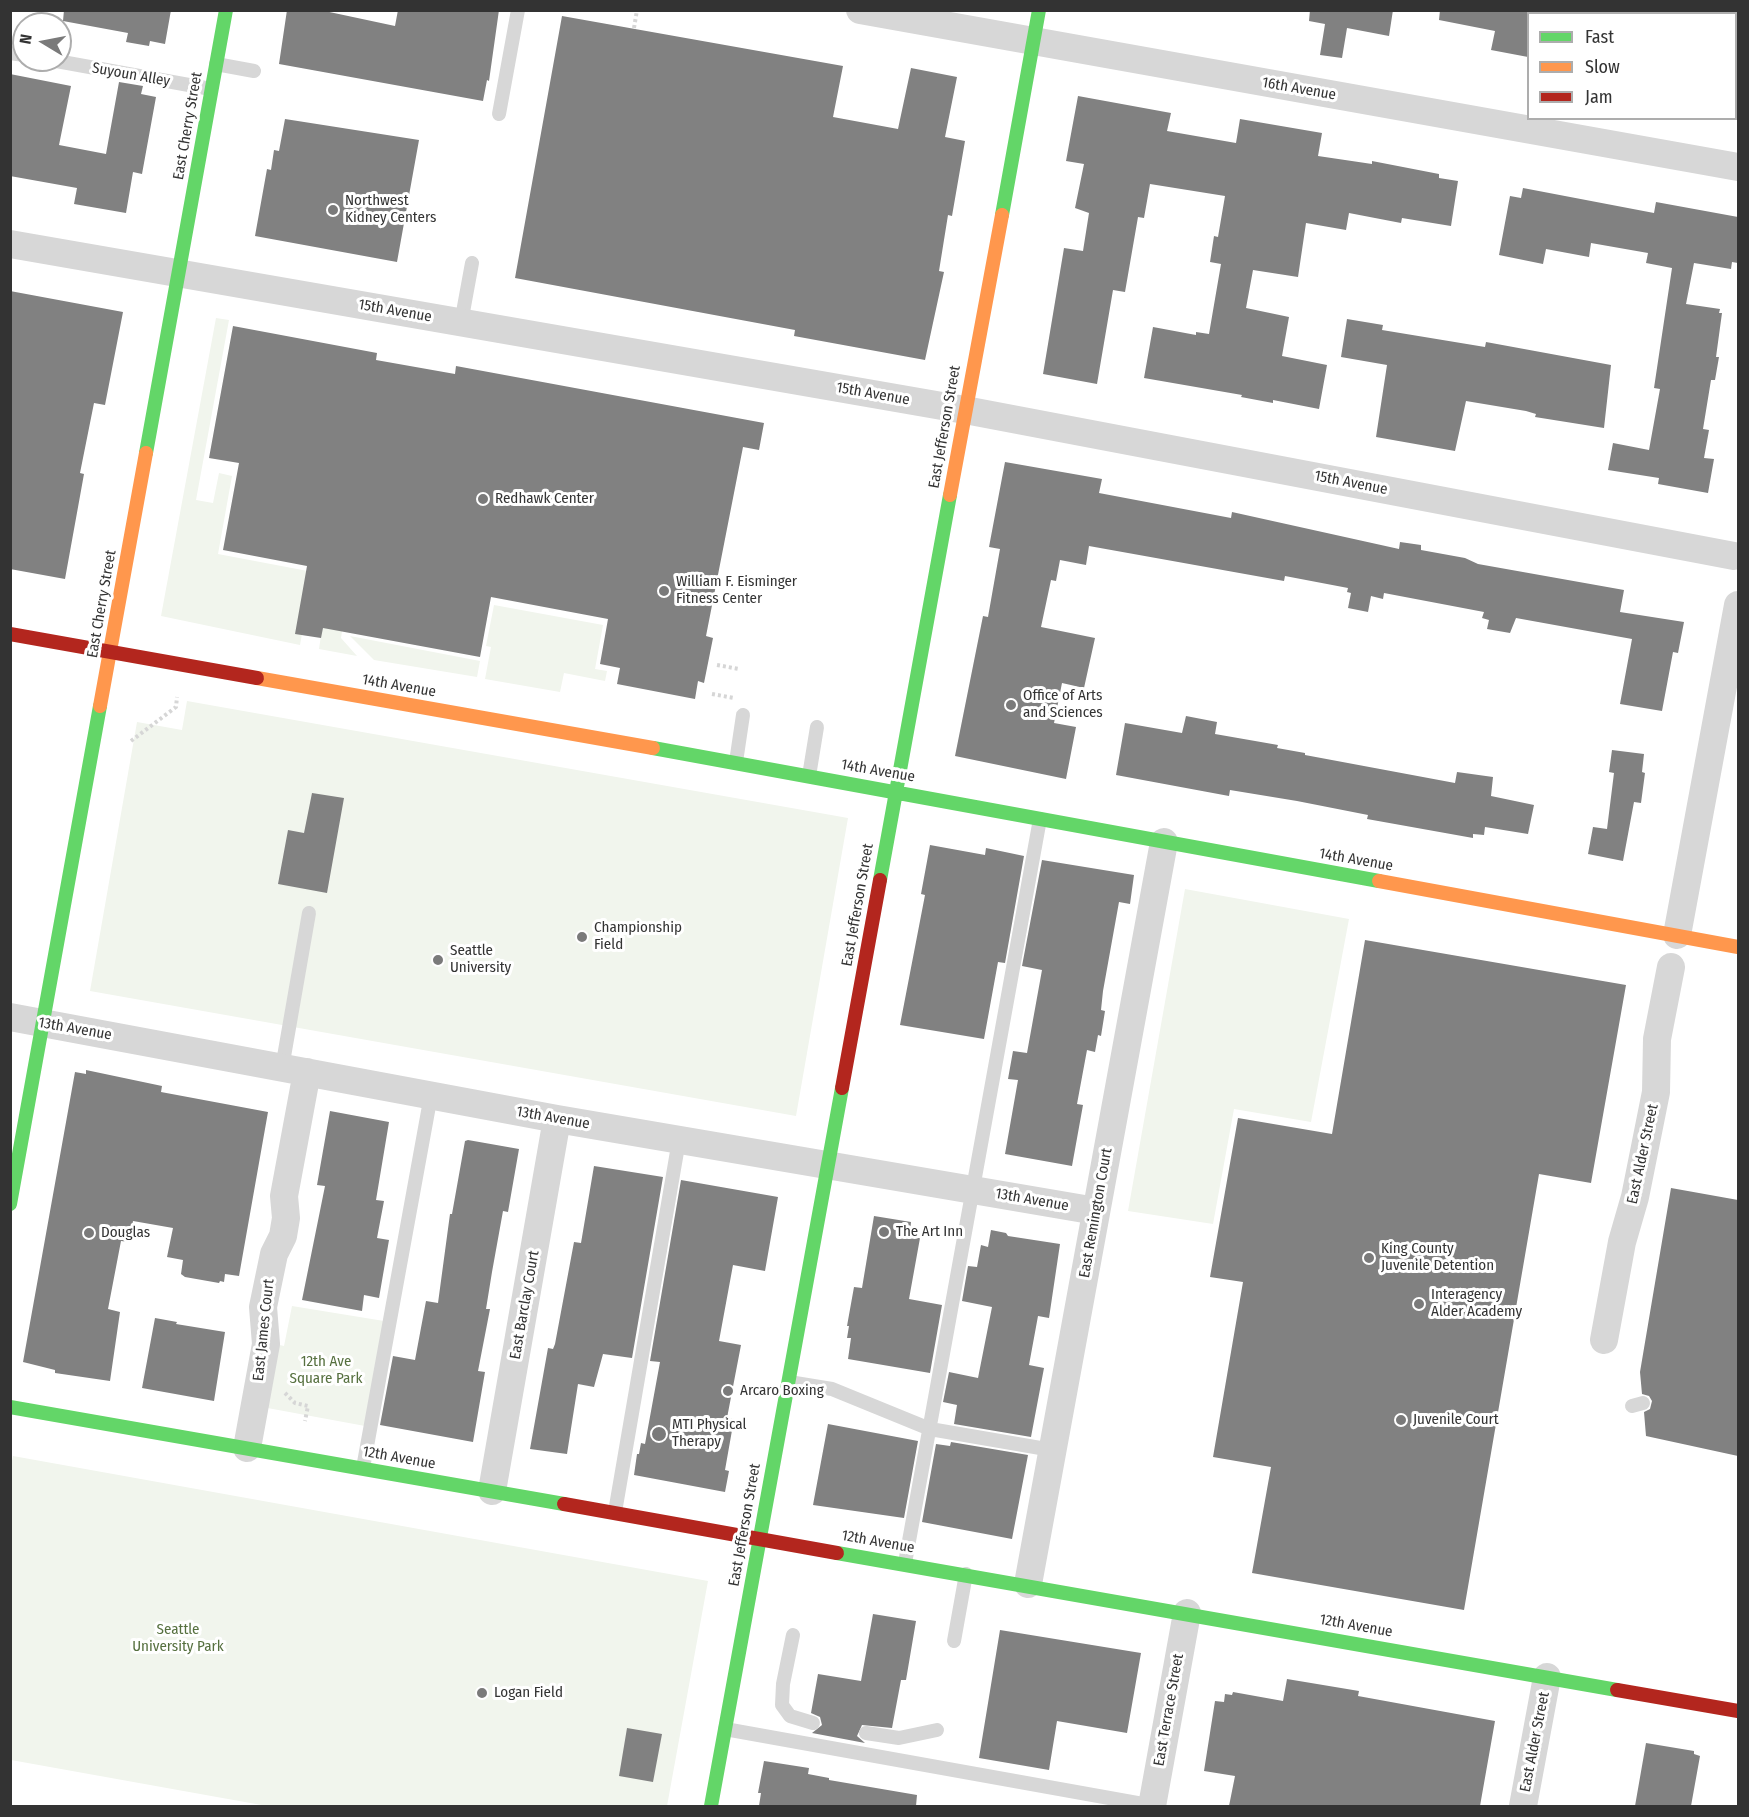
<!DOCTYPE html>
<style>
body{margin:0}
#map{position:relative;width:1749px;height:1817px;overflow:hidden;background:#fff;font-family:"Fira Sans Condensed",sans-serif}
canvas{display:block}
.frame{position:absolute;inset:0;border:12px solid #333;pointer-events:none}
.legend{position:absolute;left:1527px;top:12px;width:210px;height:108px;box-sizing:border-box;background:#fff;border:2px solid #adadad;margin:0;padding:8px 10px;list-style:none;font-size:18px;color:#333}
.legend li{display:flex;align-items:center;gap:12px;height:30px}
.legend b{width:30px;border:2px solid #adadad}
.north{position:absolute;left:12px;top:12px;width:60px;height:60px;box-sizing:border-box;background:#fff;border:2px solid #adadad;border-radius:50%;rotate:280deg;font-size:16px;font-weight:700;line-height:24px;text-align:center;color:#333}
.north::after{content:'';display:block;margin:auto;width:21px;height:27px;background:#7a7a7a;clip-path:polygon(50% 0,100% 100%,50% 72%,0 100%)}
</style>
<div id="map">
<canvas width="1749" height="1817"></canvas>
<div class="frame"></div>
<ul class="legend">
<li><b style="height:8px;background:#63d668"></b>Fast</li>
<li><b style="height:8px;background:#ff974d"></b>Slow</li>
<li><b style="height:8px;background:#b3261e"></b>Jam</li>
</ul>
<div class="north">N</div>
</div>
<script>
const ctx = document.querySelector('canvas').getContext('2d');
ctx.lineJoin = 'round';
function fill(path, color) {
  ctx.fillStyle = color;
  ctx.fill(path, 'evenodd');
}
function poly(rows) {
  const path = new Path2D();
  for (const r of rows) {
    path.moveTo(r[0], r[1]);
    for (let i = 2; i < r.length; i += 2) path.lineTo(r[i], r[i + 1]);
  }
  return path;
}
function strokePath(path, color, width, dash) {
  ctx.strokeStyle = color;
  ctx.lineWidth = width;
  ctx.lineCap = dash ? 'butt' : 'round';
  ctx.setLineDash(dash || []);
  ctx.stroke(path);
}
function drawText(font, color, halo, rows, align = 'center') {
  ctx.font = font + ' "Fira Sans Condensed",sans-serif';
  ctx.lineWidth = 6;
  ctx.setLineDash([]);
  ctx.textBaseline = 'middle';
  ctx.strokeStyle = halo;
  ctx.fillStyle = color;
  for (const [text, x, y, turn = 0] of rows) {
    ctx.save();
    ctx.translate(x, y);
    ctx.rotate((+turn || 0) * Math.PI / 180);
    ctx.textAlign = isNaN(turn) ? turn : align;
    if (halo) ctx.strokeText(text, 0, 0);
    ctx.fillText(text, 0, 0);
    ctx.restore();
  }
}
fill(poly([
 [216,318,229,320,196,500,213,503,219,473,232,476,218,554,313,572,300,645,161,616],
 [329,581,349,585,341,638,357,656,319,649],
 [494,605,603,625,595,669,607,671,605,681,564,673,560,692,485,679,491,647,486,646],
 [350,636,480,661,477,677,374,660],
 [187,701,848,818,796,1116,90,991,137,722,182,730],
 [1185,889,1349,919,1311,1122,1234,1109,1213,1224,1128,1211],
 [292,1306,384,1321,365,1426,262,1407,275,1344,284,1346],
 [13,1456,708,1581,667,1806,267,1806,11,1760,10,1470]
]), '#f1f5ed');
fill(poly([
 [64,10,171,10,165,44,150,41,149,46,126,42,128,33,63,21],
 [287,10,320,10,395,26,398,10,499,10,489,81,487,80,483,101,279,64],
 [1310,10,1393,10,1389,36,1347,28,1342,58,1320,55,1325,24,1309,21],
 [1440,10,1528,10,1528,57,1491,50,1495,31,1439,20],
 [562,16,843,66,833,117,898,129,911,68,957,77,945,137,965,141,952,216,948,215,939,271,944,272,925,360,794,336,795,330,515,278],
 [10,74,71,86,59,145,106,154,119,82,143,86,141,94,156,97,142,174,133,172,126,213,74,204,77,188,10,176],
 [1078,96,1171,113,1167,131,1236,143,1240,119,1322,133,1318,156,1372,164,1372,161,1439,174,1439,178,1458,181,1451,226,1402,218,1401,223,1349,213,1346,230,1306,223,1298,277,1253,270,1246,308,1289,317,1282,356,1327,365,1319,409,1273,400,1273,403,1241,397,1242,395,1144,378,1153,327,1196,335,1196,332,1209,334,1221,264,1210,262,1214,236,1218,237,1225,196,1150,184,1144,218,1138,217,1125,292,1113,290,1097,384,1043,374,1064,248,1083,251,1089,213,1075,208,1084,164,1066,161],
 [285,119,419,140,397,262,255,236,267,169,271,170,274,150,279,151],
 [1523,188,1654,213,1656,202,1738,217,1738,263,1732,262,1731,269,1694,263,1686,304,1720,309,1719,313,1722,313,1716,357,1719,357,1715,380,1711,380,1703,429,1709,430,1704,458,1714,459,1708,493,1658,484,1659,478,1608,470,1613,443,1649,450,1660,389,1654,388,1672,268,1646,263,1648,253,1591,243,1589,257,1546,249,1543,264,1499,255,1510,196,1521,198],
 [10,291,123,312,105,405,94,403,80,473,84,474,65,579,10,569],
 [1347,319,1383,325,1382,330,1485,347,1486,342,1611,365,1604,428,1535,417,1536,414,1526,411,1466,401,1455,451,1376,437,1387,365,1341,357],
 [233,326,377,353,376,360,455,374,456,366,764,423,759,450,743,447,706,636,713,638,704,683,698,681,695,699,617,684,620,668,600,664,608,619,491,597,480,657,323,628,321,638,295,634,307,566,223,550,239,463,209,458],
 [1005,462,1102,479,1099,493,1231,518,1232,512,1399,549,1400,542,1421,545,1421,550,1465,558,1478,564,1624,590,1620,612,1684,622,1678,653,1673,652,1662,711,1620,704,1632,639,1516,618,1510,633,1487,629,1489,620,1482,618,1484,612,1384,593,1383,599,1371,596,1368,612,1348,608,1351,593,1347,592,1348,588,1285,576,1284,581,1089,546,1086,565,1060,560,1056,581,1051,580,1041,627,1095,638,1084,688,1062,683,1054,723,1076,727,1066,779,955,756,983,616,988,617,1000,549,989,547],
 [1186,716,1217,722,1215,734,1278,745,1277,748,1305,753,1305,755,1455,783,1457,772,1493,777,1491,796,1534,805,1528,834,1485,827,1484,835,1473,834,1473,838,1367,819,1368,815,1297,801,1230,790,1229,796,1116,775,1125,723,1182,733],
 [1612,750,1644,754,1642,772,1645,773,1641,803,1634,802,1623,861,1588,854,1593,827,1607,829,1614,773,1609,772],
 [312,793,344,798,327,893,278,884,288,830,304,833],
 [930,845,985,855,986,848,1024,856,1005,963,998,962,984,1039,900,1025,925,895,921,894],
 [1042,860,1134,875,1130,904,1119,902,1103,991,1101,1010,1105,1011,1101,1036,1098,1035,1095,1052,1087,1050,1077,1104,1083,1105,1072,1166,1005,1154,1018,1080,1008,1079,1013,1051,1027,1053,1042,970,1022,966],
 [1365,940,1626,985,1591,1183,1539,1174,1464,1610,1252,1573,1271,1467,1213,1457,1243,1282,1210,1277,1238,1118,1332,1134],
 [86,1070,162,1086,161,1092,268,1112,239,1276,225,1274,224,1282,220,1281,219,1283,185,1277,181,1274,183,1260,167,1257,173,1228,133,1221,130,1242,121,1241,108,1309,120,1312,110,1381,55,1373,55,1370,23,1362,75,1072,86,1074],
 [330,1111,389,1122,376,1200,384,1201,377,1238,389,1240,379,1298,364,1295,362,1311,302,1300,325,1186,317,1185],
 [468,1140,519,1149,508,1212,503,1211,492,1272,486,1309,490,1309,478,1371,485,1372,473,1442,380,1425,393,1356,415,1360,426,1301,438,1303,450,1214,452,1214,465,1141],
 [594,1166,663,1177,632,1358,603,1354,594,1387,578,1384,567,1454,530,1449,548,1348,553,1349,555,1344,574,1242,581,1243],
 [681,1180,778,1197,765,1271,733,1265,719,1341,741,1345,727,1418,734,1419,725,1470,729,1471,725,1492,634,1475,637,1454,639,1454,641,1443,645,1444,660,1362,650,1361],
 [1671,1188,1738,1200,1738,1456,1646,1436,1644,1412,1650,1409,1652,1401,1649,1396,1642,1394,1640,1372],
 [874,1216,911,1222,910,1233,916,1234,916,1238,920,1238,909,1299,942,1305,930,1373,848,1359,851,1338,847,1338,849,1326,847,1326,854,1287,862,1288],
 [991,1230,1006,1233,1008,1236,1060,1244,1049,1318,1038,1316,1029,1365,1044,1368,1031,1437,954,1424,957,1405,943,1402,949,1372,978,1378,992,1307,962,1301,968,1266,977,1267,981,1245,988,1247],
 [155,1318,177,1322,176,1324,225,1332,214,1401,142,1388],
 [828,1424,918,1441,904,1518,813,1505],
 [951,1442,1028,1455,1012,1539,922,1522,936,1444,950,1446],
 [873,1614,916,1621,906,1680,901,1680,892,1728,862,1725,857,1736,865,1743,812,1733,822,1725,820,1717,811,1713,818,1674,861,1681],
 [1000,1630,1141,1653,1127,1733,1057,1721,1049,1770,979,1758],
 [1287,1679,1359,1691,1358,1696,1495,1721,1480,1806,1229,1806,1235,1776,1204,1771,1215,1701,1224,1702,1225,1694,1232,1695,1233,1692,1283,1701],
 [627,1728,662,1734,653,1782,619,1776],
 [1646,1743,1694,1751,1694,1754,1700,1756,1691,1806,1635,1806],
 [764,1761,809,1768,808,1774,829,1778,829,1780,917,1795,916,1806,759,1806,761,1793,758,1793]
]), '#818181');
strokePath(poly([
 [634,28,637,10],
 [717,665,739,669],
 [712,694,734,698],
 [131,741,176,707,177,697],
 [285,1393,295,1403,308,1406,305,1421]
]), '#d6d6d6', 4, [3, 3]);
strokePath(poly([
 [10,53,24,55],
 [51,60,211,89],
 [216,64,254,71],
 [499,114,518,10],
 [461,323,472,263],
 [736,762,743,715],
 [809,776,817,727],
 [282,1068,309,913],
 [789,1382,832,1389,930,1429,1052,1450],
 [1632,1406,1643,1403],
 [363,1468,431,1095],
 [615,1512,679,1140],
 [905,1563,1040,819],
 [793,1635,783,1684,782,1705,790,1716,813,1723],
 [954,1641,966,1574],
 [725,1729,1154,1806],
 [866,1733,899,1738,937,1730]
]), '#d7d7d7', 14);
strokePath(poly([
 [860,10,1738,167],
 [10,244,965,410,1734,556],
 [1677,935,1738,605],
 [10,1017,557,1119,1096,1211],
 [1604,1340,1622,1242,1635,1197,1656,1092,1657,1039,1671,967],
 [247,1448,266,1344,263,1307,274,1254,283,1236,286,1218,284,1196,307,1072],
 [492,1491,557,1119],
 [1028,1584,1164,842],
 [1152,1806,1187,1613],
 [1523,1806,1547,1677]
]), '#d7d7d7', 28);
strokePath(poly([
 [1002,215,1039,10],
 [146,453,226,10],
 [653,748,1379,881],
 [880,880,950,495],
 [10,1204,100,706],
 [10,1407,564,1504],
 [837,1553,1617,1690],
 [711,1806,842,1088]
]), '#63d668', 14);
strokePath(poly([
 [950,495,1002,215],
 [257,678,653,748],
 [100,706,146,453],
 [1379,881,1738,947]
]), '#ff974d', 14);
strokePath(poly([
 [10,634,257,678],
 [842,1088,880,880],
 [564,1504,837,1553],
 [1617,1690,1738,1711]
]), '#b3261e', 14);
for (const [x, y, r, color] of [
 [333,210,6,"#7a7a7a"],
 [483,499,6,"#7a7a7a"],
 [664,591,6,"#7a7a7a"],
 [1011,705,6,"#7a7a7a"],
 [582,937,6,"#7a7a7a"],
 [438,960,6,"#7a7a7a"],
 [884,1232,6,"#7a7a7a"],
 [89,1233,6,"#7a7a7a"],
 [1369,1258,6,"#7a7a7a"],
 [1419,1304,6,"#7a7a7a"],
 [728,1391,6,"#7a7a7a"],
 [1401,1420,6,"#7a7a7a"],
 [659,1434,8,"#7a7a7a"],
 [482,1693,6,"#7a7a7a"]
]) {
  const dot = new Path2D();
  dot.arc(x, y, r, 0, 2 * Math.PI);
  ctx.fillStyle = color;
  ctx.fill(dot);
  strokePath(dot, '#fff', 2);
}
drawText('15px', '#333', '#fff', [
 ["Suyoun Alley",131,75,10],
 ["16th Avenue",1299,89,10],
 ["East Cherry Street",188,126,-80],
 ["15th Avenue",395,311,10],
 ["15th Avenue",873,394,10],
 ["East Jefferson Street",945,427,-80],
 ["15th Avenue",1351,483,11],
 ["East Cherry Street",102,604,-80],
 ["14th Avenue",399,686,10],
 ["14th Avenue",878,771,10],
 ["14th Avenue",1356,860,10],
 ["East Jefferson Street",858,905,-80],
 ["13th Avenue",75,1029,10],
 ["13th Avenue",553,1118,10],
 ["East Alder Street",1643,1154,-78],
 ["13th Avenue",1032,1200,10],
 ["East Remington Court",1096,1213,-80],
 ["East Barclay Court",525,1305,-80],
 ["East James Court",264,1330,-84],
 ["12th Avenue",399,1458,10],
 ["East Jefferson Street",745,1525,-80],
 ["12th Avenue",878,1542,10],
 ["12th Avenue",1356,1626,10],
 ["East Terrace Street",1169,1710,-80],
 ["East Alder Street",1535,1742,-79]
]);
drawText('15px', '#333', '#fff', [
 ["Northwest",345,201],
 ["Kidney Centers",345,218],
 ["Redhawk Center",495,499],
 ["William F. Eisminger",676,582],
 ["Fitness Center",676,599],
 ["Office of Arts",1023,696],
 ["and Sciences",1023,713],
 ["Championship",594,928],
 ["Field",594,945],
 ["Seattle",450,951],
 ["University",450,968],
 ["The Art Inn",896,1232],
 ["Douglas",101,1233],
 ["King County",1381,1249],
 ["Juvenile Detention",1381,1266],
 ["Interagency",1431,1295],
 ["Alder Academy",1431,1312],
 ["Arcaro Boxing",740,1391],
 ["Juvenile Court",1413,1420],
 ["MTI Physical",672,1425],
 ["Therapy",672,1442],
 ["Logan Field",494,1693]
], 'left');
drawText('15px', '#56703f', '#fff', [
 ["12th Ave",326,1362],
 ["Square Park",326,1379],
 ["Seattle",178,1630],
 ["University Park",178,1647]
]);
</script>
